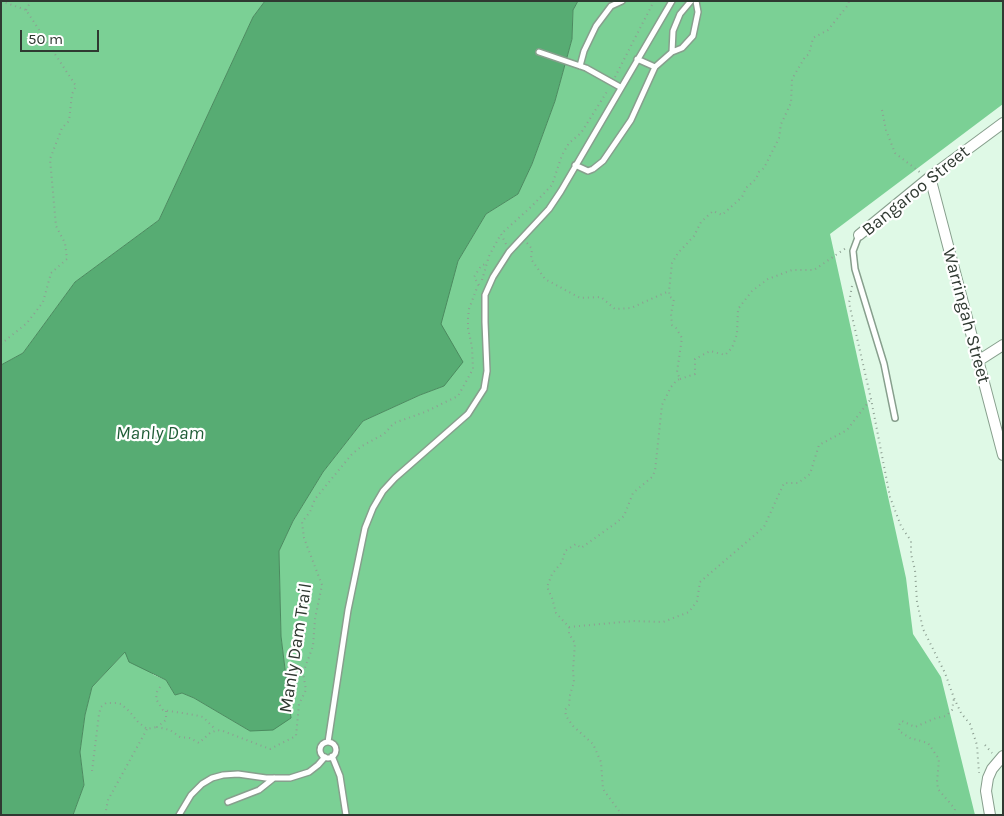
<!DOCTYPE html>
<style>
body{margin:0}
#map{position:relative;width:1004px;height:816px;overflow:hidden;background:#dff9e6;font-family:Karla,sans-serif}
canvas{display:block}
.frame{position:absolute;inset:0;border:2px solid #2f3931;pointer-events:none}
.scale{position:absolute;left:20px;top:30px;width:79px;height:22px;box-sizing:border-box;border:2px solid #2f3931;border-top:0;padding-left:6px;font-size:15px;line-height:18px;white-space:nowrap;color:#2f3931;-webkit-text-stroke:4px #fff;paint-order:stroke}
</style>
<div id="map">
<canvas width="1004" height="816"></canvas>
<div class="frame"></div>
<div class="scale">50 m</div>
</div>
<script>
const ctx = document.querySelector('canvas').getContext('2d');
ctx.lineJoin = 'round';
function fill(path, color) {
  ctx.fillStyle = color;
  ctx.fill(path, 'evenodd');
}
function poly(rows) {
  const path = new Path2D();
  for (const r of rows) {
    if (r.length === 3) {
      path.moveTo(r[0] + r[2], r[1]);
      path.arc(r[0], r[1], r[2], 0, 2 * Math.PI);
      continue;
    }
    path.moveTo(r[0], r[1]);
    for (let i = 2; i < r.length; i += 2) path.lineTo(r[i], r[i + 1]);
  }
  return path;
}
function strokePath(path, color, width, dash) {
  ctx.strokeStyle = color;
  ctx.lineWidth = width;
  ctx.lineCap = dash ? 'butt' : 'round';
  ctx.setLineDash(dash || []);
  ctx.stroke(path);
}
function drawText(font, color, halo, rows, align = 'center') {
  ctx.font = font + ' Karla,sans-serif';
  ctx.lineWidth = 4.5;
  ctx.setLineDash([]);
  ctx.textBaseline = 'middle';
  ctx.strokeStyle = halo;
  ctx.fillStyle = color;
  for (const [text, x, y, turn = 0] of rows) {
    ctx.save();
    ctx.translate(x, y);
    ctx.rotate((+turn || 0) * Math.PI / 180);
    ctx.textAlign = isNaN(turn) ? turn : align;
    if (halo) ctx.strokeText(text, 0, 0);
    ctx.fillText(text, 0, 0);
    ctx.restore();
  }
}
fill(poly([
 [1,1,265,1,253,17,159,220,75,282,23,353,1,365],
 [578,1,1003,1,1003,104,830,234,906,578,913,634,941,677,975,815,73,815,84,785,80,752,85,715,92,687,125,652,154,675,166,680,175,695,182,693,194,698,250,731,291,718,281,636,279,551,293,521,323,472,363,421,420,395,444,386,440,324,458,261,486,214,518,194,532,164,555,101,572,39,573,10]
]), '#7bd095');
const water = poly([
 [265,1,578,1,573,10,572,39,555,101,532,164,518,194,486,214,458,261,441,324,463,362,444,386,420,395,363,421,323,472,293,521,279,551,281,636,291,718,273,730,250,731,194,698,182,693,175,695,166,680,129,662,125,652,92,687,85,715,80,752,84,785,73,815,1,815,1,365,23,353,75,282,159,220,253,17,265,1]
]);
fill(water, '#57ac73');
strokePath(water, '#4b8a5f', 1);
const lane = poly([
 [539,52,586,68,620,87],
 [672,52,673,31,680,14,691,1],
 [580,66,584,51,596,26,611,6,622,1],
 [655,67,672,52,682,48,693,36,698,12,696,1],
 [575,165,588,171,593,169,603,161,631,120,655,67,637,59],
 [859,235,853,251,855,269,884,364,895,418],
 [328,742,348,610,365,528,373,508,383,491,395,478,468,414,484,389,487,371,485,322,485,295,493,277,509,252,549,209,561,191,672,1],
 [328,750,8],
 [332,756,340,776,346,815],
 [228,802,259,790,274,778],
 [179,815,191,795,202,784,212,778,223,775,238,774,266,778,290,778,309,772,318,765,325,757]
]);
const street = poly([
 [930,177,1003,455],
 [859,235,930,177,1003,123],
 [978,361,1003,345],
 [990,815,986,791,988,778,992,769,1003,756]
]);
strokePath(lane, '#879f8d', 8);
strokePath(street, '#879f8d', 12);
strokePath(poly([
 [1,1,26,10],
 [26,10,31,1],
 [615,77,654,1],
 [882,110,886,130,895,153,921,173],
 [527,243,532,249,531,259,545,279,580,298,601,297,615,309,631,308,669,291],
 [506,244,501,234,532,206,552,185,562,155,569,143,581,133,608,90],
 [482,280,489,256,501,234],
 [479,285,474,277,481,266,487,263],
 [852,286,849,303,871,399,890,497,901,526,911,541,911,554,915,570,917,602,923,629,945,673,954,698,961,713,970,724,977,745,979,773],
 [1,344,27,323,43,302,51,273,67,259,65,243,56,226,50,159,62,128,69,121,72,94,76,86,26,10],
 [680,379,695,374,695,359,710,351,725,355,732,348,737,334,738,309,752,291,768,279,792,270,814,270,846,248],
 [569,627,633,621,663,622,689,612,697,601,700,582,764,527,784,483,798,483,810,474,819,445,847,430,870,400],
 [160,687,157,692,156,699,163,710,195,715,203,717,216,730],
 [166,711,166,720,157,727,170,730,180,737,190,738,199,743,210,733,217,730,223,731,270,749,296,736,299,704,306,690,303,673,313,646,315,619,322,585,304,538,302,522,310,512,315,499,352,454,362,446,384,434,394,423,425,412,458,396,473,369,472,347,468,328,468,318,469,309,478,285],
 [985,745,992,753],
 [92,771,99,714,101,707,106,703,116,703,121,704,129,711,138,722,147,729,157,727],
 [105,815,108,800,147,729],
 [622,815,603,789,601,762,593,744,573,726,566,716,565,710,569,705,570,695,574,682,573,670,575,643,569,634,569,627,556,613,552,598,547,587,552,574,562,562,565,551,576,544,581,548,616,523,624,516,633,493,652,477,655,471,662,405,671,387,677,380,680,379,677,372,682,338,676,328,672,325,671,314,674,299,670,297,669,291,672,263,678,253,694,236,701,222,713,211,722,215,731,207,742,197,746,188,756,179,759,172,764,168,779,138,781,124,791,103,792,79,805,57,809,54,813,38,828,30,848,5,849,1],
 [954,815,955,809,938,789,937,782,939,759,928,743,910,738,899,731,899,725,902,721,915,727,936,718,946,716,952,710,954,698]
]), '#8d9f92', 2, [1, 4]);
strokePath(lane, '#fff', 5);
strokePath(street, '#fff', 10);
drawText('18px', '#2f3931', '#fff', [
 ["Bangaroo Street",916,191,-39],
 ["Warringah Street",966,316,75],
 ["Manly Dam Trail",296,648,-81]
]);
drawText('italic 19px', '#215e38', '#fff', [
 ["Manly Dam",160,434]
]);
</script>
